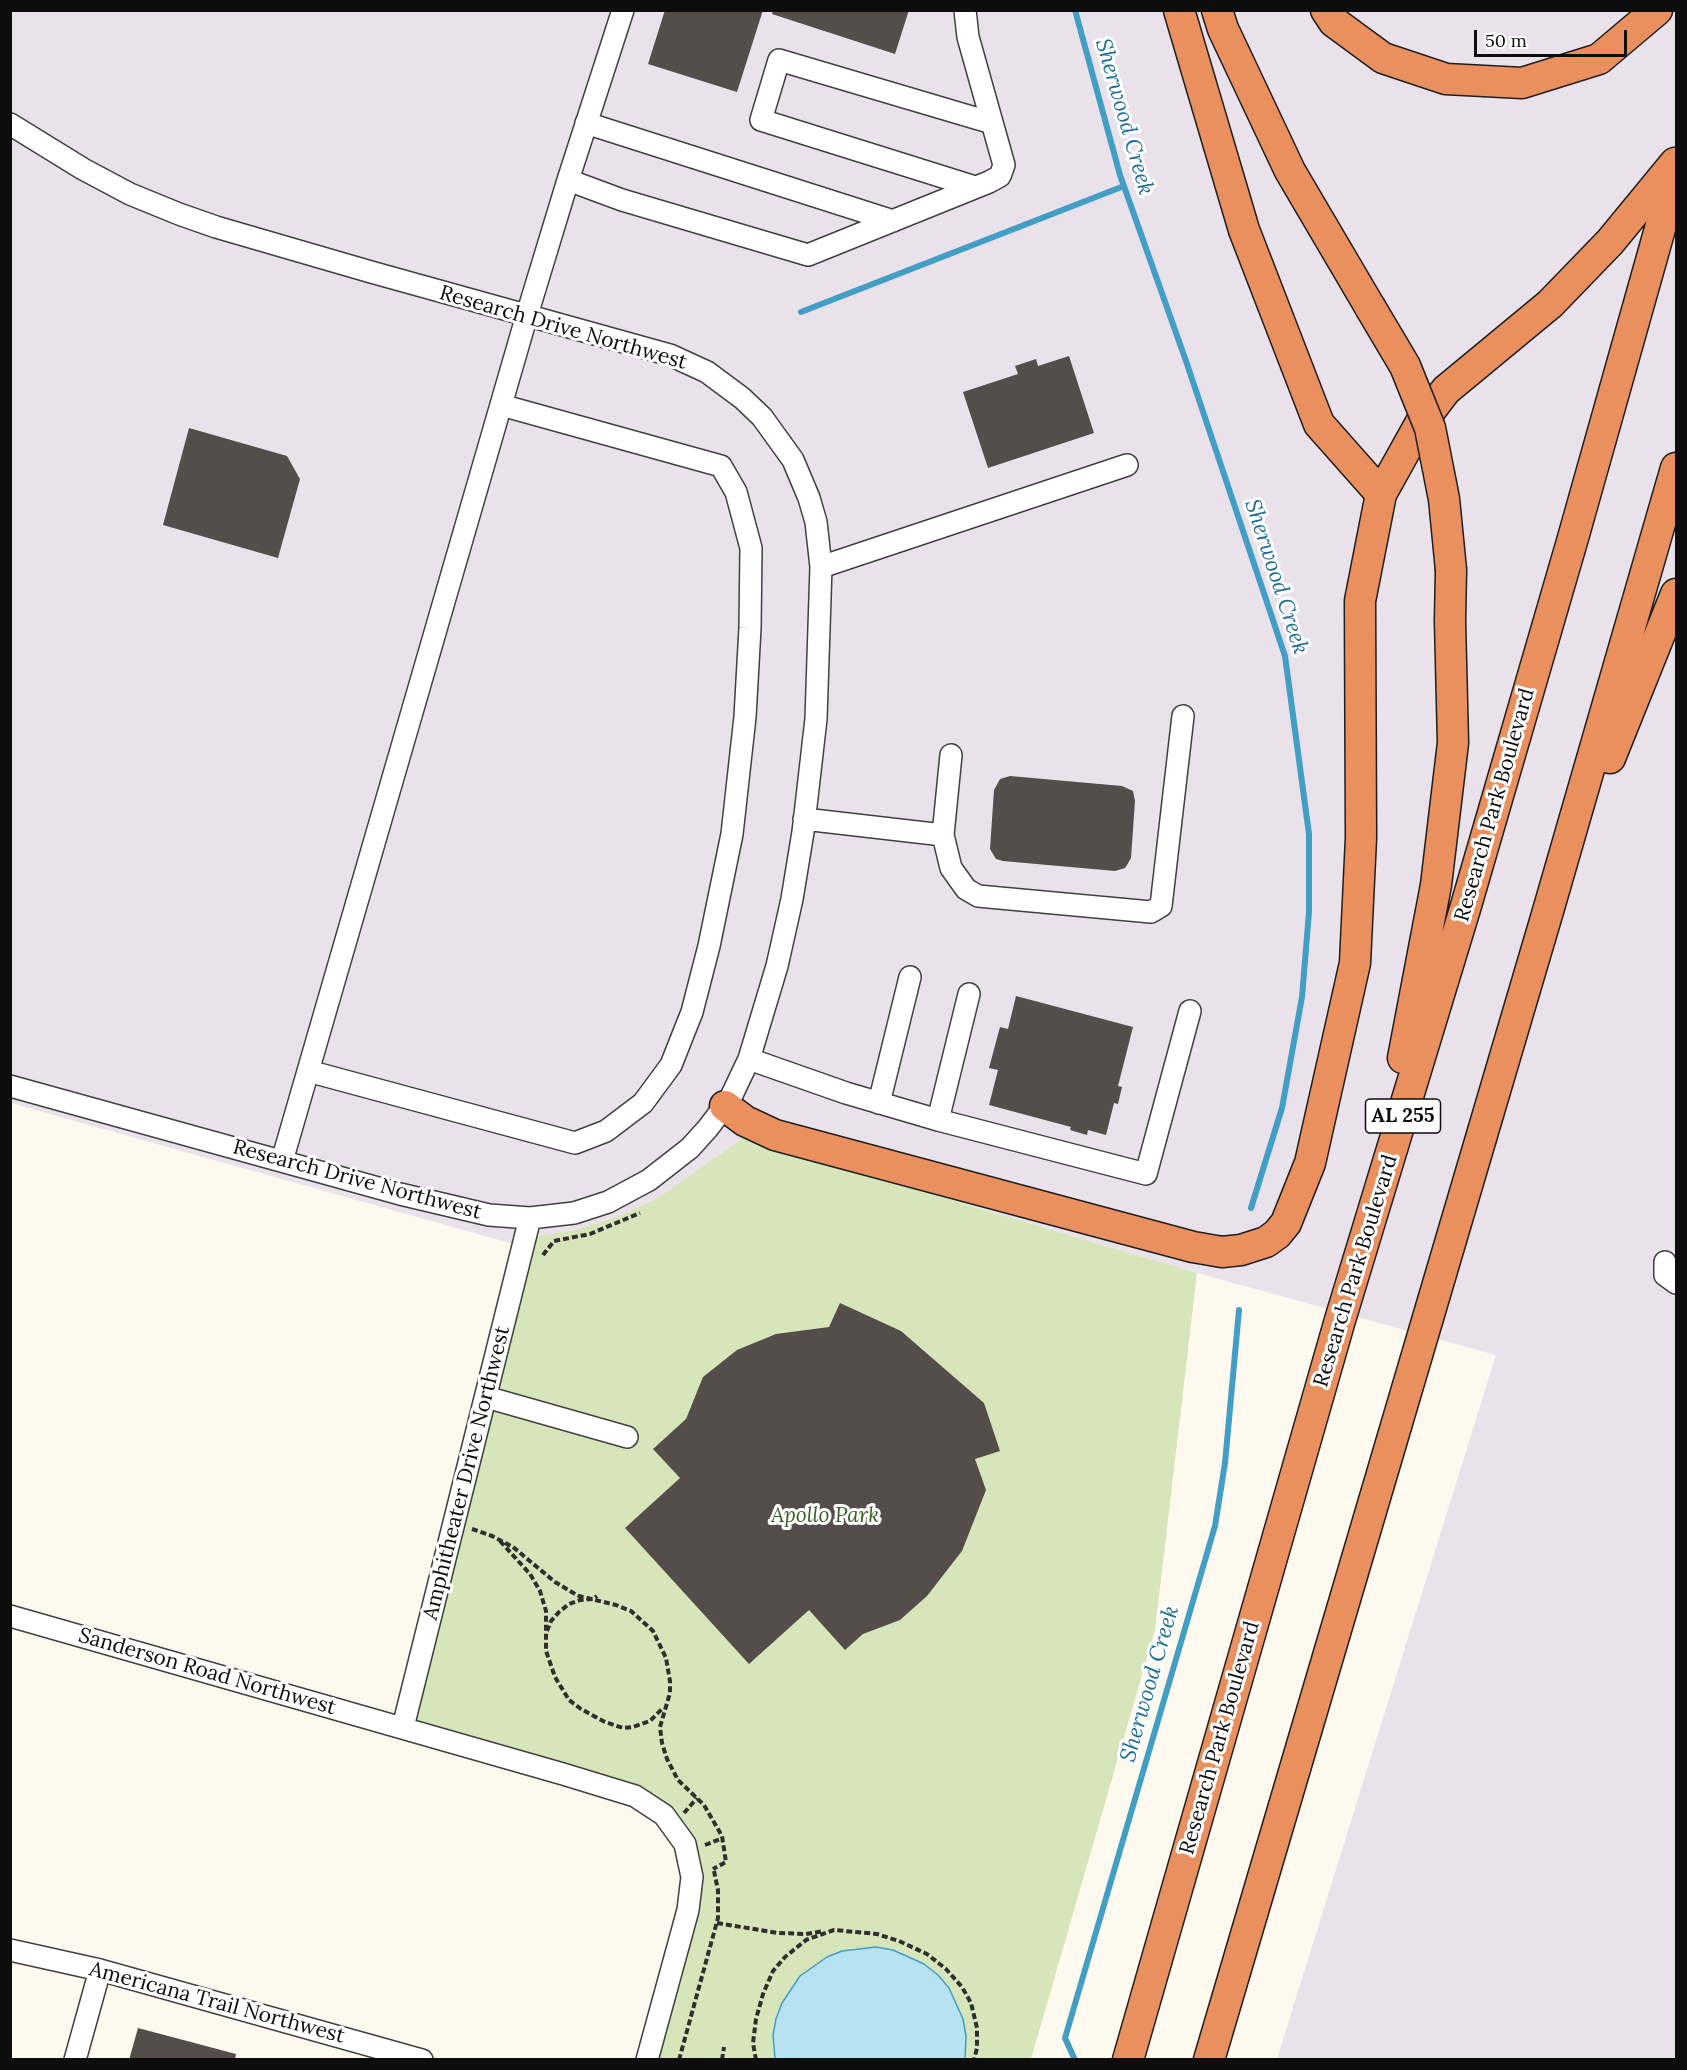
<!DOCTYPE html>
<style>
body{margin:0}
#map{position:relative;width:1687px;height:2070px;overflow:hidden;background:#fef9ee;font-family:Lora,serif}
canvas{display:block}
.frame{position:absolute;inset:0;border:12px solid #0d0d0d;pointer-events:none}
.scale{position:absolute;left:1474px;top:30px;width:153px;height:27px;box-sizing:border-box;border:3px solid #0d0d0d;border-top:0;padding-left:8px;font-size:18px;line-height:21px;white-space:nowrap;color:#0d0d0d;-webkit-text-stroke:4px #fff;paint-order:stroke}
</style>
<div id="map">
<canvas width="1687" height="2070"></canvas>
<div class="frame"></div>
<div class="scale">50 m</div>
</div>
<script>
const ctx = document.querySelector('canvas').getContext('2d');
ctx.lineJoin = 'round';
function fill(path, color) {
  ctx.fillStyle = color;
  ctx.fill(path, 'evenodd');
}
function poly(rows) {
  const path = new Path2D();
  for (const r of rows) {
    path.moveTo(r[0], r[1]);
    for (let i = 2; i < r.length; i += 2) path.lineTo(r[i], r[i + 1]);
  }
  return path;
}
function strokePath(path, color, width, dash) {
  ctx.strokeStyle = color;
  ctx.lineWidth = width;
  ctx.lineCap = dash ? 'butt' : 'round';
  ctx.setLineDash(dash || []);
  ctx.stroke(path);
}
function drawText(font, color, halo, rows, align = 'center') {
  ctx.font = font + ' Lora,serif';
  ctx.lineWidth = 6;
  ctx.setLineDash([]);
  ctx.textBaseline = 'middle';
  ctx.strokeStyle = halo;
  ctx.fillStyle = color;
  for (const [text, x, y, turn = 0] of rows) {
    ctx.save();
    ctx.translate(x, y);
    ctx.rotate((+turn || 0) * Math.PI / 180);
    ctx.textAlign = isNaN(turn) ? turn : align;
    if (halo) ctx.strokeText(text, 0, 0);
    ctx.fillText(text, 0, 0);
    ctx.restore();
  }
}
fill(poly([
 [11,11,1676,11,1676,2059,1277,2059,1496,1355,1197,1273,743,1138,656,1199,616,1217,576,1230,538,1236,531,1249,11,1103]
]), '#e9e2eb');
fill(poly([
 [743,1138,1197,1273,1155,1630,1031,2059,647,2059,692,1877,664,1816,403,1727,531,1249,537,1236,576,1230,616,1217,656,1199]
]), '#d6e6ba');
const water = poly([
 [876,1947,893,1950,924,1964,938,1975,949,1988,963,2019,966,2036,965,2059,775,2059,773,2035,776,2019,782,2003,800,1976,827,1957,842,1951,876,1947]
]);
fill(water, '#b6e2f2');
strokePath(water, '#429ec4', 1.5);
strokePath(poly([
 [1075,10,1120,175,1186,361,1285,656,1309,834,1309,912,1302,997,1282,1108,1251,1208],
 [801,312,1124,186],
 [1075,2060,1065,2038,1215,1526,1225,1463,1239,1310]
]), '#429ec4', 6);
fill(poly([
 [665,10,763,10,737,92,648,64],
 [773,10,909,10,895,54,772,14],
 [1069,356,1094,433,988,468,963,392,1018,374,1015,366,1036,359,1038,366],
 [189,428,287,456,300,479,278,558,163,525],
 [1010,776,1122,786,1133,791,1135,801,1131,858,1127,865,1125,868,1115,871,1003,861,996,859,990,849,994,790,1000,779],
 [1016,996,1133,1027,1118,1086,1122,1087,1118,1104,1114,1103,1106,1135,1088,1130,1087,1135,1070,1130,1071,1127,989,1105,998,1070,989,1068,1000,1027,1008,1029],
 [840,1303,901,1331,984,1403,1000,1451,975,1459,986,1490,962,1551,927,1596,900,1620,863,1634,845,1650,809,1610,749,1664,625,1528,680,1478,653,1449,686,1419,703,1377,737,1350,776,1334,829,1327],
 [138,2028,236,2054,235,2060,129,2060]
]), '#554d4a');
const minor = poly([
 [586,123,893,221],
 [10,124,83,169,130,194,179,214,216,227,371,272,670,355,707,372,742,398,762,417,793,460,809,498,816,522,821,567,816,719,803,832,792,899,777,966,749,1059,730,1099,708,1128,690,1148,649,1180,608,1202,574,1213,530,1218,489,1215,400,1194,10,1086],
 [568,180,622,200,808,255,989,182,1000,176,1004,165,968,37,965,10],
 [975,187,761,120,779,60,992,123],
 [821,567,1127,465],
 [804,819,943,835,951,868,966,889,978,896,1151,912,1161,906,1183,716],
 [943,835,951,755],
 [749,1059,846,1093,938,1120,1146,1174,1190,1011],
 [308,1071,575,1143,606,1131,643,1103,671,1065,692,1012,709,946,732,834,745,717,750,628,751,548,736,492,721,466,501,405],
 [879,1103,910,977],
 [938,1120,969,994],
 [282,1161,527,315,568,180,623,10],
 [1665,1262,1665,1275,1676,1283],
 [486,1397,627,1437],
 [10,1616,563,1774,635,1796,664,1815,685,1844,692,1877,688,1910,647,2060],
 [403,1727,530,1218],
 [10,1950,100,1970,422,2060],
 [75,2060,100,1970]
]);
const highway = poly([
 [1179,10,1244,230,1319,424,1381,494],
 [1217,10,1223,29,1290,171,1370,307],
 [1326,10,1334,22,1383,58,1446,79,1522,83,1599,59,1657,10],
 [1610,758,1676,594],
 [1403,1058,1436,885,1453,743,1450,621,1451,570],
 [725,1106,745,1121,775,1135,1193,1247,1222,1252,1241,1250,1266,1242,1277,1234,1286,1223,1310,1163,1355,963,1361,838,1360,601,1381,494,1420,424,1446,390,1550,304,1610,242,1675,163],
 [1128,2060,1340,1320,1465,909,1573,538,1676,172],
 [1209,2060,1548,911,1676,468]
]);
strokePath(minor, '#404040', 24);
strokePath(highway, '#1e1e1e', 33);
strokePath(poly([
 [543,1255,554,1241,590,1234,640,1213],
 [472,1529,492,1536,513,1547,555,1582,570,1591,579,1596,616,1605,631,1611,653,1631,666,1658,670,1681,670,1693,660,1727,662,1743,667,1759,678,1780,704,1805,722,1836,726,1862,713,1869],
 [500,1541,530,1574,540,1591,546,1611,546,1651,555,1677,569,1700,581,1709,605,1722,623,1728,633,1727,650,1721,662,1709],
 [547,1631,551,1621,559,1612,569,1604,580,1600,593,1599,597,1596],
 [684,1813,697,1798],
 [705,1845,723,1838],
 [717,1923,778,1933,806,1934,824,1931],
 [679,2060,718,1918,718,1890,714,1871],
 [722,2060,724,2047],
 [756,2060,753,2043,756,2019,763,1994,773,1971,785,1957,806,1940,834,1930,877,1934,899,1941,927,1954,946,1969,962,1987,971,2003,977,2028,977,2048,974,2060]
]), '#2f2f2f', 4, [6, 3]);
strokePath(minor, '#fff', 21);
strokePath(highway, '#ea905f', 30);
const highwayBridge = poly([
 [1370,307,1405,366,1430,428,1444,499,1451,570]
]);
strokePath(highwayBridge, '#1e1e1e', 33, []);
strokePath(highwayBridge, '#ea905f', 30);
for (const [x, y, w] of [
 [1403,1116,75]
]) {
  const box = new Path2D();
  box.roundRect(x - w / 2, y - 17, w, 34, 4.5);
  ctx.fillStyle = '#fff';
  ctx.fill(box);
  strokePath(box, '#0d0d0d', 1.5);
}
drawText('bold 20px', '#0d0d0d', null, [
 ["AL 255",1403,1116]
]);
drawText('21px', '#0d0d0d', '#fff', [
 ["Research Drive Northwest",563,328,16],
 ["Research Park Boulevard",1495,805,-74],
 ["Research Drive Northwest",357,1180,15],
 ["Research Park Boulevard",1356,1271,-73],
 ["Amphitheater Drive Northwest",467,1473,-76],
 ["Sanderson Road Northwest",207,1672,16],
 ["Research Park Boulevard",1220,1738,-74],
 ["Americana Trail Northwest",217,2003,15]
]);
drawText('italic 21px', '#366022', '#fff', [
 ["Apollo Park",825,1516]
]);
drawText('italic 22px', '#1f6f96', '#fff', [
 ["Sherwood Creek",1124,117,74],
 ["Sherwood Creek",1276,577,72],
 ["Sherwood Creek",1150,1684,-74]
]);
</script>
